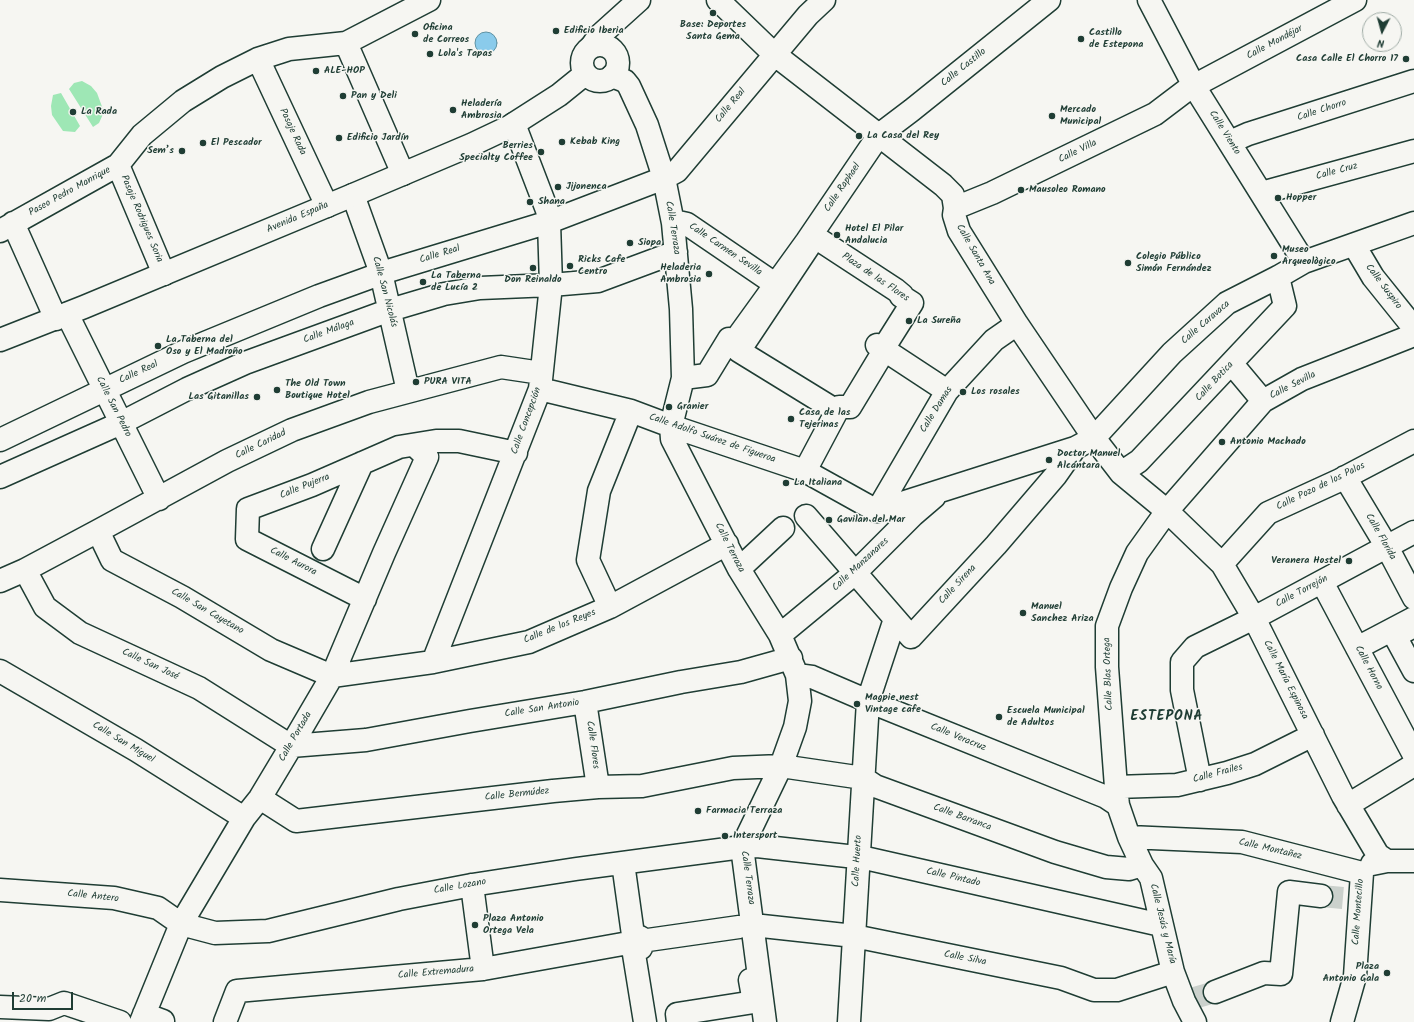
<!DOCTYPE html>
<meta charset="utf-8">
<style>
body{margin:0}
#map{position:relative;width:1414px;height:1022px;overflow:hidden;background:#f6f6f2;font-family:Kalam,sans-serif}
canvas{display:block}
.north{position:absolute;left:1362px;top:12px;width:40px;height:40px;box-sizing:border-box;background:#f6f6f2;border:1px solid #a0aca6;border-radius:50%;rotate:186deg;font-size:11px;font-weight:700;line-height:16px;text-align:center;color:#1f3d34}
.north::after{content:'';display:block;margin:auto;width:14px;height:18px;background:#1f3d34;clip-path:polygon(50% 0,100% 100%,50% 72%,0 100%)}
.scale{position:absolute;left:12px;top:992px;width:61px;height:18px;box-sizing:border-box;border:2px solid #1f3d34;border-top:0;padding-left:5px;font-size:12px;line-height:14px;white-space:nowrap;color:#1f3d34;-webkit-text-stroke:3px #f6f6f2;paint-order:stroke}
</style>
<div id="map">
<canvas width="1414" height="1022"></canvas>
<div class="north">N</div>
<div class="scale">20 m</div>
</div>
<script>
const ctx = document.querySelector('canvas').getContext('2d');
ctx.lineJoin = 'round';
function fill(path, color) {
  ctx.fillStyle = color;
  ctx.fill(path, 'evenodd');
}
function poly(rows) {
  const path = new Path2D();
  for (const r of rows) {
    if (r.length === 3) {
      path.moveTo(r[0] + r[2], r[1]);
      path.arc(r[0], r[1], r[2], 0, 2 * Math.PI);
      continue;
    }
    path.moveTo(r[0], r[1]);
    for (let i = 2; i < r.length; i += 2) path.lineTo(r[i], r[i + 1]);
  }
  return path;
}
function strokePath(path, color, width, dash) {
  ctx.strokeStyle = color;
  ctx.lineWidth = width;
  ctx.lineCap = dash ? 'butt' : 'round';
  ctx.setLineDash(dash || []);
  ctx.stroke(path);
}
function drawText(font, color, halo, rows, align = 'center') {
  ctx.font = font + ' Kalam,sans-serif';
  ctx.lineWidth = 3;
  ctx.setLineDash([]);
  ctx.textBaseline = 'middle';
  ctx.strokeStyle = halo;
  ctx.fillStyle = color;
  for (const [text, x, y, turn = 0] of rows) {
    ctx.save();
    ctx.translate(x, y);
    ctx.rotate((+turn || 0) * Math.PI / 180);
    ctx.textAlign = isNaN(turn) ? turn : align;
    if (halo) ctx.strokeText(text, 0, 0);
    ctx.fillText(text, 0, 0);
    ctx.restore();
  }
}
fill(poly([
 [82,81,91,86,97,93,104,112,99,123,93,127,69,89,74,83],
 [61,93,80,126,75,132,63,131,52,115,51,106,53,95]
]), '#9ee7b5');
const water = poly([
 [486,43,11]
]);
fill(water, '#8acbeb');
strokePath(water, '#5f92a2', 1);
strokePath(poly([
 [1321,896,1355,899],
 [1194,998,1215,992]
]), '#cbd1cc', 22, [22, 11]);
const street = poly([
 [718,0,774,54,943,185,953,195,955,208,954,215,959,231,1017,324,1094,438,1121,473,1167,511,1222,564,1254,618,1343,796,1378,855,1387,861],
 [1149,0,1194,86,1304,262],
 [346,43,403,174],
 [592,46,598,37,639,0],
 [258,59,327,206],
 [612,76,625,81,629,86,647,125,664,178,673,223,681,309,683,378,671,426,672,439,739,569,780,635,797,675,800,701,795,727,781,766,742,847,765,1022],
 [1230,142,1248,134,1414,81],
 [118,165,164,274],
 [1261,193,1414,151],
 [353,195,381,273,408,391],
 [955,208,992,193,1155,114,1188,89,1355,0],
 [13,223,56,319],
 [673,223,678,222,687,224,775,284],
 [0,231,118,165,142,135,183,101,222,77,258,59,289,49,346,43,429,0],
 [815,237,896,290,902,295,901,296,912,303,883,349,882,354,850,407,839,407,835,410,739,351,815,237],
 [1354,245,1373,277,1414,328],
 [67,314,159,499],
 [877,345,947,391],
 [1232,364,1263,401],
 [683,378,707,375,729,339,734,342,807,241,879,135,912,110,1049,0],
 [540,389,631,411,671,426,805,471,877,511],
 [0,440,183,352,319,296,388,271,549,222,664,178,677,171,808,15,824,0],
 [805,471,839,407],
 [1121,473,1139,461,1285,306,1278,277],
 [0,477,121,423,187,389,245,363,390,310,444,294,480,288,551,285,598,281,676,252],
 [1345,477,1387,547,1414,598],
 [877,511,1075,448,1094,438,1172,353,1227,303,1278,277,1304,262,1414,223],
 [877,511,947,391,994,340,1017,324],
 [806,516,911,637,996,545,1056,475,1075,448],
 [98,531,112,560,182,597,271,650,332,676,433,662,529,642,610,607,727,544],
 [323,549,362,463],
 [1222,564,1268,513,1340,480,1414,441],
 [739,569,783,528],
 [25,570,45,607,80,633,199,688,291,746,366,740,470,721,585,702,681,682,741,672,791,658],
 [0,581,25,570,98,531,227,461,292,430,369,402,501,367,541,373],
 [1322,582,1414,755],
 [365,599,247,539,248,509,312,485,399,447,436,441,459,441,516,453],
 [610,607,588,560,599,491,631,411],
 [1414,626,1395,636,1414,671],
 [780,635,855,573,913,515,934,497],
 [1357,648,1414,618],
 [433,662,540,389,551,285,549,222,547,210,514,124],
 [0,671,136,750,244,818],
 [797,675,812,677,868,701,1106,797,1118,805],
 [585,702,598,787],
 [1200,780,1182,690,1182,662,1195,647,1254,618,1414,532],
 [1116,787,1177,785,1227,773,1255,764,1313,735],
 [260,798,296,821,553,791,598,787,642,786,733,768,781,766,863,778,875,786,1055,852,1106,867,1129,869,1142,865],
 [1348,805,1414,765],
 [1129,837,1242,842,1362,873],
 [623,863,634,942],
 [1372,864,1387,861,1414,861],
 [472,885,483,969],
 [0,890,114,898,158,908,181,924,215,933,268,931,399,899,472,885,576,869,742,847,757,846,865,858,1161,925],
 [753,925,854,936,1061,978,1094,990,1117,990,1173,972],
 [640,937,641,948,633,948,645,1022],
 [1215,992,1264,973,1281,974,1289,892,1321,896],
 [0,1007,49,1009,64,1003,120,1022],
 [144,1014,163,1021],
 [141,1022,181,924,244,818,260,798,287,753,332,676,384,553,427,457,414,445],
 [225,1022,237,991,483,969,634,942,739,927],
 [678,1022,677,1014,754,1002,750,980],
 [849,1022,868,701,895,619],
 [1195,1022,1184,1001,1173,972,1151,878,1142,865,1129,837,1118,805,1116,787,1107,667,1107,626,1121,588,1137,553,1167,511,1263,401,1302,379,1414,335],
 [1342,1022,1355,976,1362,873]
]);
const secondary = poly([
 [600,63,18],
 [0,340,84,307,353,195,471,145,509,127,559,95,585,74]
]);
strokePath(street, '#1f3d34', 25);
strokePath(secondary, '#1f3d34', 25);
strokePath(street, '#f6f6f2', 22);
strokePath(secondary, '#f6f6f2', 22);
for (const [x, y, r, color] of [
 [713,13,4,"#1f3d34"],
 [556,31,4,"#1f3d34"],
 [415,34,4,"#1f3d34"],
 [1081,39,4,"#1f3d34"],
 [430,54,4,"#1f3d34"],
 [1406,59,4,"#1f3d34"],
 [316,71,4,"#1f3d34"],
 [343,96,4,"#1f3d34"],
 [453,110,4,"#1f3d34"],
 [73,112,4,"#1f3d34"],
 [1052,116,4,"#1f3d34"],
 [859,136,4,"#1f3d34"],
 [339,138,4,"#1f3d34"],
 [562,142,4,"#1f3d34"],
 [203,143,4,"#1f3d34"],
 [182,151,4,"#1f3d34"],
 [541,152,4,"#1f3d34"],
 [558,187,4,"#1f3d34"],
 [1021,190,4,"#1f3d34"],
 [1278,198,4,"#1f3d34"],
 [530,202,4,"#1f3d34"],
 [837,235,4,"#1f3d34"],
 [630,243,4,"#1f3d34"],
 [1274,256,4,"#1f3d34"],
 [1128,263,4,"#1f3d34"],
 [570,266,4,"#1f3d34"],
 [533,268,4,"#1f3d34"],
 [709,274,4,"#1f3d34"],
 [423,282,4,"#1f3d34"],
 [909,321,4,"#1f3d34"],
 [158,346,4,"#1f3d34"],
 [416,382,4,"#1f3d34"],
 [277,390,4,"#1f3d34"],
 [963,392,4,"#1f3d34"],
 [257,397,4,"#1f3d34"],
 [669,407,4,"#1f3d34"],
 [791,419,4,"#1f3d34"],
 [1222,442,4,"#1f3d34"],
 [1049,460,4,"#1f3d34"],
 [786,483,4,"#1f3d34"],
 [829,520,4,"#1f3d34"],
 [1349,561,4,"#1f3d34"],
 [1023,613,4,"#1f3d34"],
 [857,704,4,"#1f3d34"],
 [999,717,4,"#1f3d34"],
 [698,811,4,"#1f3d34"],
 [725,836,4,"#1f3d34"],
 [475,925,4,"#1f3d34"],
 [1387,973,4,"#1f3d34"]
]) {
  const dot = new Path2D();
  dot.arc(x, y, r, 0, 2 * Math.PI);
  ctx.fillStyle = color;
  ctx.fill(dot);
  strokePath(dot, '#f6f6f2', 1.5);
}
drawText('bold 10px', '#1f3d34', '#f6f6f2', [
 ["Base: Deportes",713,25,"center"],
 ["Santa Gema",713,37,"center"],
 ["Oficina",423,28],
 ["de Correos",423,40],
 ["Edificio Iberia",564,31],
 ["Castillo",1089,33],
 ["de Estepona",1089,45],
 ["Lola's Tapas",438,54],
 ["Casa Calle El Chorro 17",1398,59,"right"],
 ["ALE-HOP",324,71],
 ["Pan y Deli",351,96],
 ["Heladería",461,104],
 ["Ambrosia",461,116],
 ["Mercado",1060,110],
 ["Municipal",1060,122],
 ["La Rada",81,112],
 ["La Casa del Rey",867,136],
 ["Edificio Jardín",347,138],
 ["Kebab King",570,142],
 ["El Pescador",211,143],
 ["Berries",533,146,"right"],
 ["Specialty Coffee",533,158,"right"],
 ["Sem’s",174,151,"right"],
 ["Jijonenca",566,187],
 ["Mausoleo Romano",1029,190],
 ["Hopper",1286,198],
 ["Shana",538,202],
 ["Hotel El Pilar",845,229],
 ["Andalucia",845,241],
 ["Siopa",638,243],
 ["Museo",1282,250],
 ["Arqueològico",1282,262],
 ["Colegio Público",1136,257],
 ["Simón Fernández",1136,269],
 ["Ricks Cafe",578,260],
 ["Centro",578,272],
 ["Heladeria",701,268,"right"],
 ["Ambrosia",701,280,"right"],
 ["La Taberna",431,276],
 ["de Lucía 2",431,288],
 ["Don Reinaldo",533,280,"center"],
 ["La Sureña",917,321],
 ["La Taberna del",166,340],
 ["Oso y El Madroño",166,352],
 ["PURA VITA",424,382],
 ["The Old Town",285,384],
 ["Boutique Hotel",285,396],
 ["Los rosales",971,392],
 ["Las Gitanillas",249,397,"right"],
 ["Granier",677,407],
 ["Casa de las",799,413],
 ["Tejerinas",799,425],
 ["Antonio Machado",1230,442],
 ["Doctor Manuel",1057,454],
 ["Alcántara",1057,466],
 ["La Italiana",794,483],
 ["Gavilan del Mar",837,520],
 ["Veranera Hostel",1341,561,"right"],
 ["Manuel",1031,607],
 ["Sanchez Ariza",1031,619],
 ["Magpie nest",865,698],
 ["Vintage cafe",865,710],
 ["Escuela Municipal",1007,711],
 ["de Adultos",1007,723],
 ["Farmacia Terraza",706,811],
 ["Intersport",733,836],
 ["Plaza Antonio",483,919],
 ["Ortega Vela",483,931],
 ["Plaza",1379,967,"right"],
 ["Antonio Gala",1379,979,"right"]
], 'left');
drawText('10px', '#1f3d34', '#f6f6f2', [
 ["Calle Mondéjar",1275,43,-28],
 ["Calle Castillo",964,68,-39],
 ["Calle Real",731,106,-50],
 ["Calle Chorro",1322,111,-18],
 ["Pasaje Rada",292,132,65],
 ["Calle Viento",1224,133,58],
 ["Calle Villa",1078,152,-26],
 ["Calle Cruz",1337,172,-15],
 ["Calle Raphael",843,188,-56],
 ["Paseo Pedro Manrique",70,192,-29],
 ["Avenida España",298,218,-23],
 ["Pasaje Rodrigues Soria",141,219,67],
 ["Calle Terraza",672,228,81],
 ["Calle Carmen Sevilla",725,250,34],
 ["Calle Real",440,255,-17],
 ["Calle Santa Ana",975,255,60],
 ["Plaza de las Flores",875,278,34],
 ["Calle Suspiro",1383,287,53],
 ["Calle San Nicolás",384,292,75],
 ["Calle Caravaca",1206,323,-41],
 ["Calle Málaga",329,332,-20],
 ["Calle Real",139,373,-25],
 ["Calle Botica",1215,382,-47],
 ["Calle Sevilla",1293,386,-27],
 ["Calle San Pedro",113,407,63],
 ["Calle Damas",937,410,-58],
 ["Calle Concepción",527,421,-70],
 ["Calle Adolfo Suárez de Figueroa",712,439,19],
 ["Calle Caridad",261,445,-26],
 ["Calle Pujerra",305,487,-22],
 ["Calle Pozo de los Palos",1321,487,-26],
 ["Calle Florida",1380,537,60],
 ["Calle Terraza",729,548,63],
 ["Calle Aurora",293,562,27],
 ["Calle Manzanares",861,565,-43],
 ["Calle Sirena",958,585,-47],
 ["Calle Torrejón",1302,592,-28],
 ["Calle San Cayetano",207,612,30],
 ["Calle de los Reyes",560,627,-22],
 ["Calle San José",150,665,25],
 ["Calle Horno",1368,668,62],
 ["Calle Blas Ortega",1109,674,-92],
 ["Calle María Espinosa",1285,680,63],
 ["Calle San Antonio",542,709,-9],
 ["Calle Portada",296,737,-60],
 ["Calle Veracruz",958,738,22],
 ["Calle San Miguel",123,743,31],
 ["Calle Flores",592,745,82],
 ["Calle Frailes",1218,774,-15],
 ["Calle Bermúdez",517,795,-6],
 ["Calle Barranca",962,818,20],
 ["Calle Montañez",1270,850,13],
 ["Calle Huerto",858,861,-87],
 ["Calle Terraza",747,878,82],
 ["Calle Pintado",953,878,13],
 ["Calle Lozano",460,887,-10],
 ["Calle Antero",93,897,6],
 ["Calle Montecillo",1359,912,-86],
 ["Calle Jesús y María",1162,924,76],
 ["Calle Silva",965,959,11],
 ["Calle Extremadura",436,973,-5]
]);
ctx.letterSpacing = '1px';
drawText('bold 14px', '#1f3d34', '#f6f6f2', [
 ["ESTEPONA",1167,718]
]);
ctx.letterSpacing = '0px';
</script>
